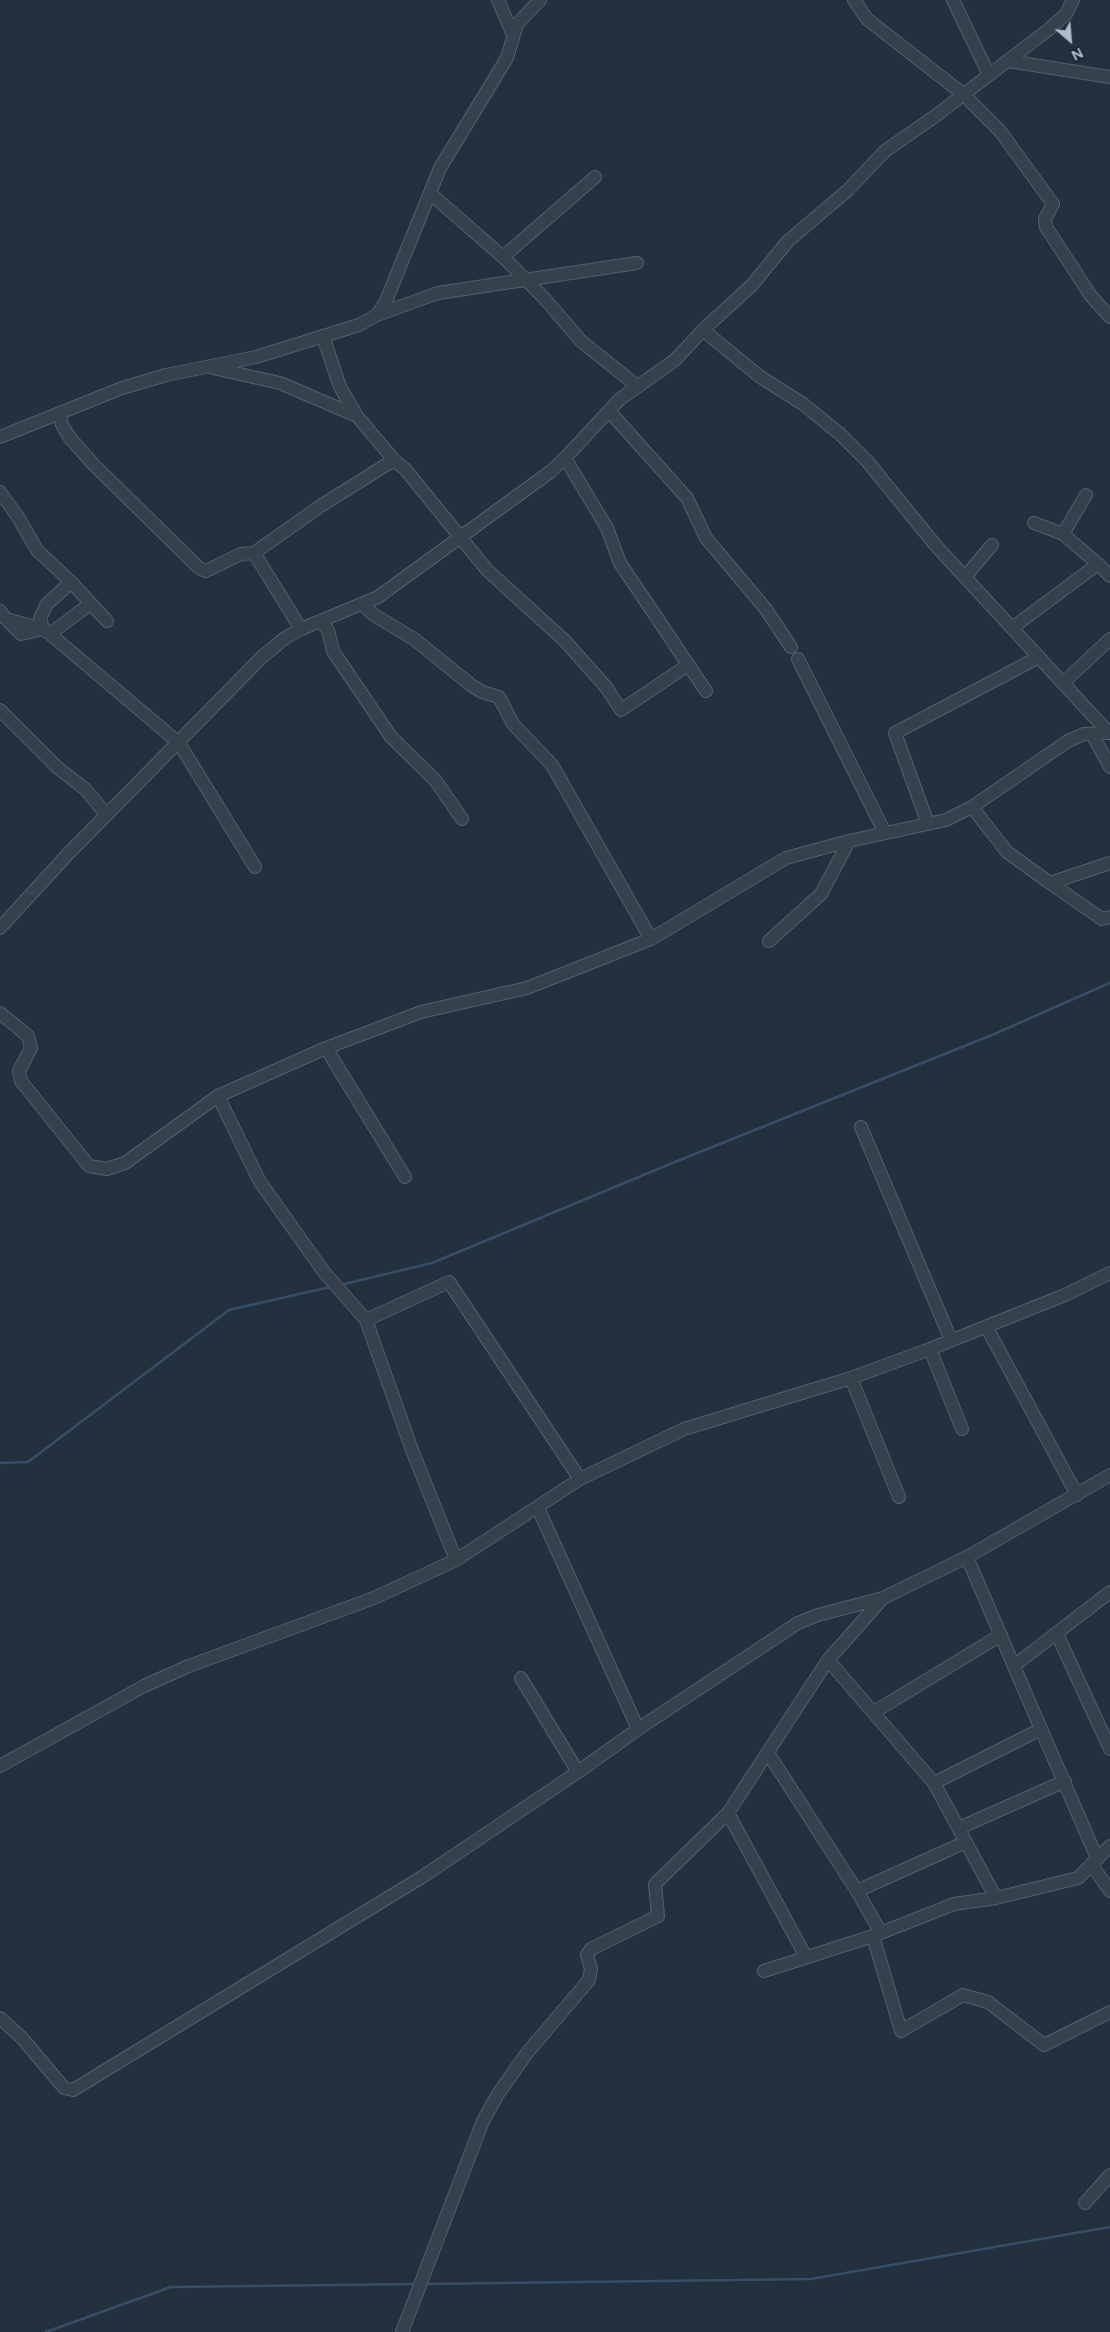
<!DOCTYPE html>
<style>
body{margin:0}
#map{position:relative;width:1110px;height:2332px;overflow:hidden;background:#23303e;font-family:Figtree,sans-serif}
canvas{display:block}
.north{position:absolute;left:1045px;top:15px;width:50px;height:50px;-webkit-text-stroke:4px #1c2633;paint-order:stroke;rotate:153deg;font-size:14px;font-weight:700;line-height:20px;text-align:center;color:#b3bcc9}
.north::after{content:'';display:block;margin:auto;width:18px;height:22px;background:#b3bcc9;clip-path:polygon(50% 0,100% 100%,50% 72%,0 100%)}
</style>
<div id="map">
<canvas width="1110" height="2332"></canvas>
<div class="north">N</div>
</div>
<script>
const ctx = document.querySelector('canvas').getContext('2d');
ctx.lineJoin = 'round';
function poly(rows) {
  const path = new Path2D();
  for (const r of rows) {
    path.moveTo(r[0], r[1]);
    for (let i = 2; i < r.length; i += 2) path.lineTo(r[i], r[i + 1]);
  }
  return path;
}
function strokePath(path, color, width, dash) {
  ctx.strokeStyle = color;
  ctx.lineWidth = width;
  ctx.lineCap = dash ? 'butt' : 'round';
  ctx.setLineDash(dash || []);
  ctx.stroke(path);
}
strokePath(poly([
 [340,1285,432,1263,670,1164,992,1035,1110,983],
 [0,1463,28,1462,229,1310,330,1287],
 [424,2284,811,2279,1110,2227],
 [46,2332,171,2287,416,2284]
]), '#384e67', 2.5);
const minor = poly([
 [498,0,513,35],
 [854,0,867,19,963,94,1000,131,1053,204,1045,219,1046,227,1091,296,1110,317],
 [953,0,989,75],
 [1008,61,1110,77],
 [431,194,503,257,545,299,581,341,637,386],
 [503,257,595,177],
 [377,315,438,293,637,263],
 [703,330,759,376,803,404,840,434,867,461,937,547,1109,733],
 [323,336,340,387,357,416,394,460,405,469,487,570,565,641,606,687,621,710,688,665],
 [213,368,280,383,357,416],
 [609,411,687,498,706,538,765,608,791,647],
 [60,413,62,425,70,438,94,465,199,568,206,571,241,554,254,553,301,629],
 [0,437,122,388,166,375,256,357,359,325,377,315,386,301,440,168,507,58,517,24,540,0],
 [565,458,607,528,620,563,706,691],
 [0,492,18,517,37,550,71,582,47,604,40,618,43,629,21,634,8,621],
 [1063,534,1086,495],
 [254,553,322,505,394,460],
 [1098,564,1110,576],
 [965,577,992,545],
 [71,582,107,621],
 [362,604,374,615,414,639,471,685,482,692,499,697,513,724,552,765,651,939],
 [0,611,6,619,43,629,50,634,179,743,255,867],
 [321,622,328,630,333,651,391,737,435,780,462,819],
 [1012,628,1098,564,1063,534,1034,523],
 [50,634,86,607],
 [798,659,885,833],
 [1063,683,1110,639],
 [0,710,58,768,85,789,107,815],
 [1092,734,1110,767],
 [972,807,1007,852,1050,883,1110,863],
 [928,824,895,733,1039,657],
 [1050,883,1102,919,1110,917],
 [0,928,67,855,262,657,285,638,301,629,378,597,550,472,565,458,620,399,675,360,703,330,752,285,788,241,848,190,885,151,934,117,1048,30,1066,14,1073,0],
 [769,941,821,894,849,841],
 [0,1013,28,1036,31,1048,19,1071,21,1081,89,1166,107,1169,125,1163,218,1096,326,1048,421,1012,527,988,651,939,786,858,849,841,946,820,972,807,1068,741,1084,734,1110,733],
 [326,1048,405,1177],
 [218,1096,260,1182,324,1272,366,1320,449,1282,580,1479],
 [861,1127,951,1340],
 [366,1320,412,1450,456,1560],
 [987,1328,1077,1495],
 [930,1349,962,1429],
 [851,1378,899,1497],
 [538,1508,638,1729],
 [967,1557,1041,1729,934,1783,996,1898],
 [1057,1634,1110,1749],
 [828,1660,934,1783],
 [1015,1665,1110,1592],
 [521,1678,578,1772],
 [874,1712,1001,1635],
 [1041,1729,1097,1858],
 [768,1753,857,1891,966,1842],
 [0,1766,144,1686,189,1666,374,1598,456,1560,580,1479,684,1429,851,1378,930,1349,1065,1295,1110,1273],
 [728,1813,806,1957],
 [959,1828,1065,1781],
 [1091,1864,1110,1891],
 [857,1891,881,1933],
 [873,1936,901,2031,963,1995,988,2002,1044,2045,1110,2012],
 [764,1971,873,1936,954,1904,996,1898,1078,1878,1110,1846],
 [0,2018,22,2038,64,2088,73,2090,422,1877,578,1772,638,1729,798,1623,818,1615,883,1598],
 [1085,2203,1110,2175],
 [402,2332,483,2121,498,2094,527,2053,589,1980,591,1969,587,1955,591,1949,658,1916,655,1884,728,1813,828,1660,883,1598,967,1557,1110,1475]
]);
strokePath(minor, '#555f6c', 14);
strokePath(minor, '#37414e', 12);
</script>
